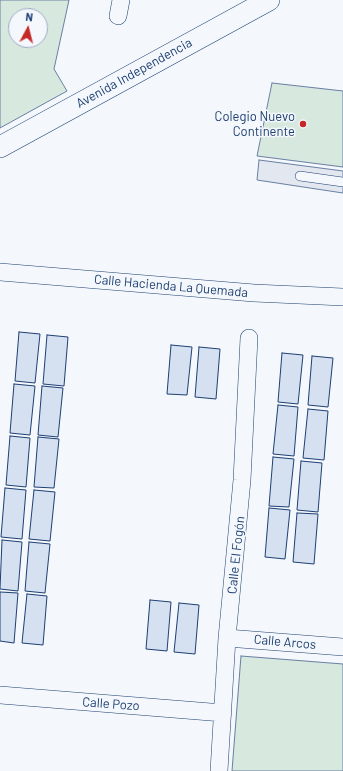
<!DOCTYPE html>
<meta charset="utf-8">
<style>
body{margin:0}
#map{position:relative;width:343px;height:771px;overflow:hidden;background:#f4f7fb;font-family:Barlow,sans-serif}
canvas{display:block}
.north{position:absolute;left:8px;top:8px;width:40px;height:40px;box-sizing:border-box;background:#f4f7fb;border:1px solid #9eadc5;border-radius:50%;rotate:7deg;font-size:11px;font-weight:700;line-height:16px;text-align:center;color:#1d3f73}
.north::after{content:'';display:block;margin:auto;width:14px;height:18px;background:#c62828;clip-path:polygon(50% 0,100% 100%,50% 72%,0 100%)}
</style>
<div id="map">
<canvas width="343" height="771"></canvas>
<div class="north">N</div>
</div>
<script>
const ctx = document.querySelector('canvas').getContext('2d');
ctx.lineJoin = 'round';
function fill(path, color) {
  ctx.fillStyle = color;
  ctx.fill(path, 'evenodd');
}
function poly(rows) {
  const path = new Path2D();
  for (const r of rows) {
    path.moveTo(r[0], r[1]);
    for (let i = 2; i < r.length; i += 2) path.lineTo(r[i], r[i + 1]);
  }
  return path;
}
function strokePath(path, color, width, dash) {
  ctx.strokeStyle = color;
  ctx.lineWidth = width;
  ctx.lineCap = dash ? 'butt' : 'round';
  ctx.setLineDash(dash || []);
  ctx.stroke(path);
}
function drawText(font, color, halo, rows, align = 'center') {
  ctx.font = font + ' Barlow,sans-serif';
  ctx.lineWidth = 3;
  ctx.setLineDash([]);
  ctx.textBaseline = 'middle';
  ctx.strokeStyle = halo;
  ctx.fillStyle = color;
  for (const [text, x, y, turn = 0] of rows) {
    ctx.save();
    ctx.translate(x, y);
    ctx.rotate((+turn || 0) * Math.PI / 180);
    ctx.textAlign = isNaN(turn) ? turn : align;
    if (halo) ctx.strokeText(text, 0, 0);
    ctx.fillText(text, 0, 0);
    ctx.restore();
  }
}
const green = poly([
 [0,0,69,0,54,69,67,91,0,128,0,0],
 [16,16,40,16,40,40,16,40,16,16],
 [272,83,343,91,343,167,257,156,272,83],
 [241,656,343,664,343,771,232,771,241,656]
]);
fill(green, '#d7e8df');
strokePath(green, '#687fa3', 1);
const parking = poly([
 [259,160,343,171,343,193,257,180,259,160]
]);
fill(parking, '#e3e8f0');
strokePath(parking, '#687fa3', 1);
const building = poly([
 [19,332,40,334,35,383,15,381,19,332],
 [47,335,68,337,64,386,43,384,47,335],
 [171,345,192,347,187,395,167,394,171,345],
 [199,347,220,349,216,399,195,397,199,347],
 [282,353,303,355,298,404,278,402,282,353],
 [312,356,333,358,328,407,308,405,312,356],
 [14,384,35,386,30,435,10,433,14,384],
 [42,386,63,388,58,437,38,435,42,386],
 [278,405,298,407,294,456,273,454,278,405],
 [308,409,328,411,324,460,303,458,308,409],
 [10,436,30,438,26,487,6,485,10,436],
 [38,437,59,439,54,488,34,487,38,437],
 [273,457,294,459,289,507,269,506,273,457],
 [301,461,322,463,318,512,297,510,301,461],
 [5,488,26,490,22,539,1,537,5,488],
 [34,490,55,492,50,541,29,539,34,490],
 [269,508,290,510,285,559,265,557,269,508],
 [297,513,318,514,314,564,293,562,297,513],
 [2,540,22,542,18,591,0,589,2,540],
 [29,542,50,544,45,593,25,591,29,542],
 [0,592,18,593,14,643,0,641,0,592],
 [27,594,47,596,43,645,22,643,27,594],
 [150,600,171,602,167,651,146,649,150,600],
 [179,603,199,605,195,654,174,652,179,603]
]);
fill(building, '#d5e0f0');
strokePath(building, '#1d3f73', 1);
const service = poly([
 [300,176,343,182]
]);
const minor = poly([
 [118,16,121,0],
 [0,272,254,293,343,297],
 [227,638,343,647],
 [0,695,223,713],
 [219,771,227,638,242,480,249,338]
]);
const tertiary = poly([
 [0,147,269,0]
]);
strokePath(service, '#1d3f73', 10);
strokePath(minor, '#1d3f73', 18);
strokePath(tertiary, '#1d3f73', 22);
strokePath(service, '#f4f7fb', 9);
strokePath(minor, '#f4f7fb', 17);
strokePath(tertiary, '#f4f7fb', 21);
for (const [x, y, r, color] of [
 [303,124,4,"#c62828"]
]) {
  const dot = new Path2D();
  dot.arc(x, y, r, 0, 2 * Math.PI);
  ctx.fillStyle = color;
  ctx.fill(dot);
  strokePath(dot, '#f4f7fb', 1.5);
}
drawText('13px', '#1d3f73', '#f4f7fb', [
 ["Avenida Independencia",134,73,-29],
 ["Calle Hacienda La Quemada",171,286,5],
 ["Calle El Fogón",236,555,-84],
 ["Calle Arcos",285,642,5],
 ["Calle Pozo",111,704,4]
]);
drawText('13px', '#1d3f73', '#f4f7fb', [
 ["Colegio Nuevo",295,117],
 ["Continente",295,132]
], 'right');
</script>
